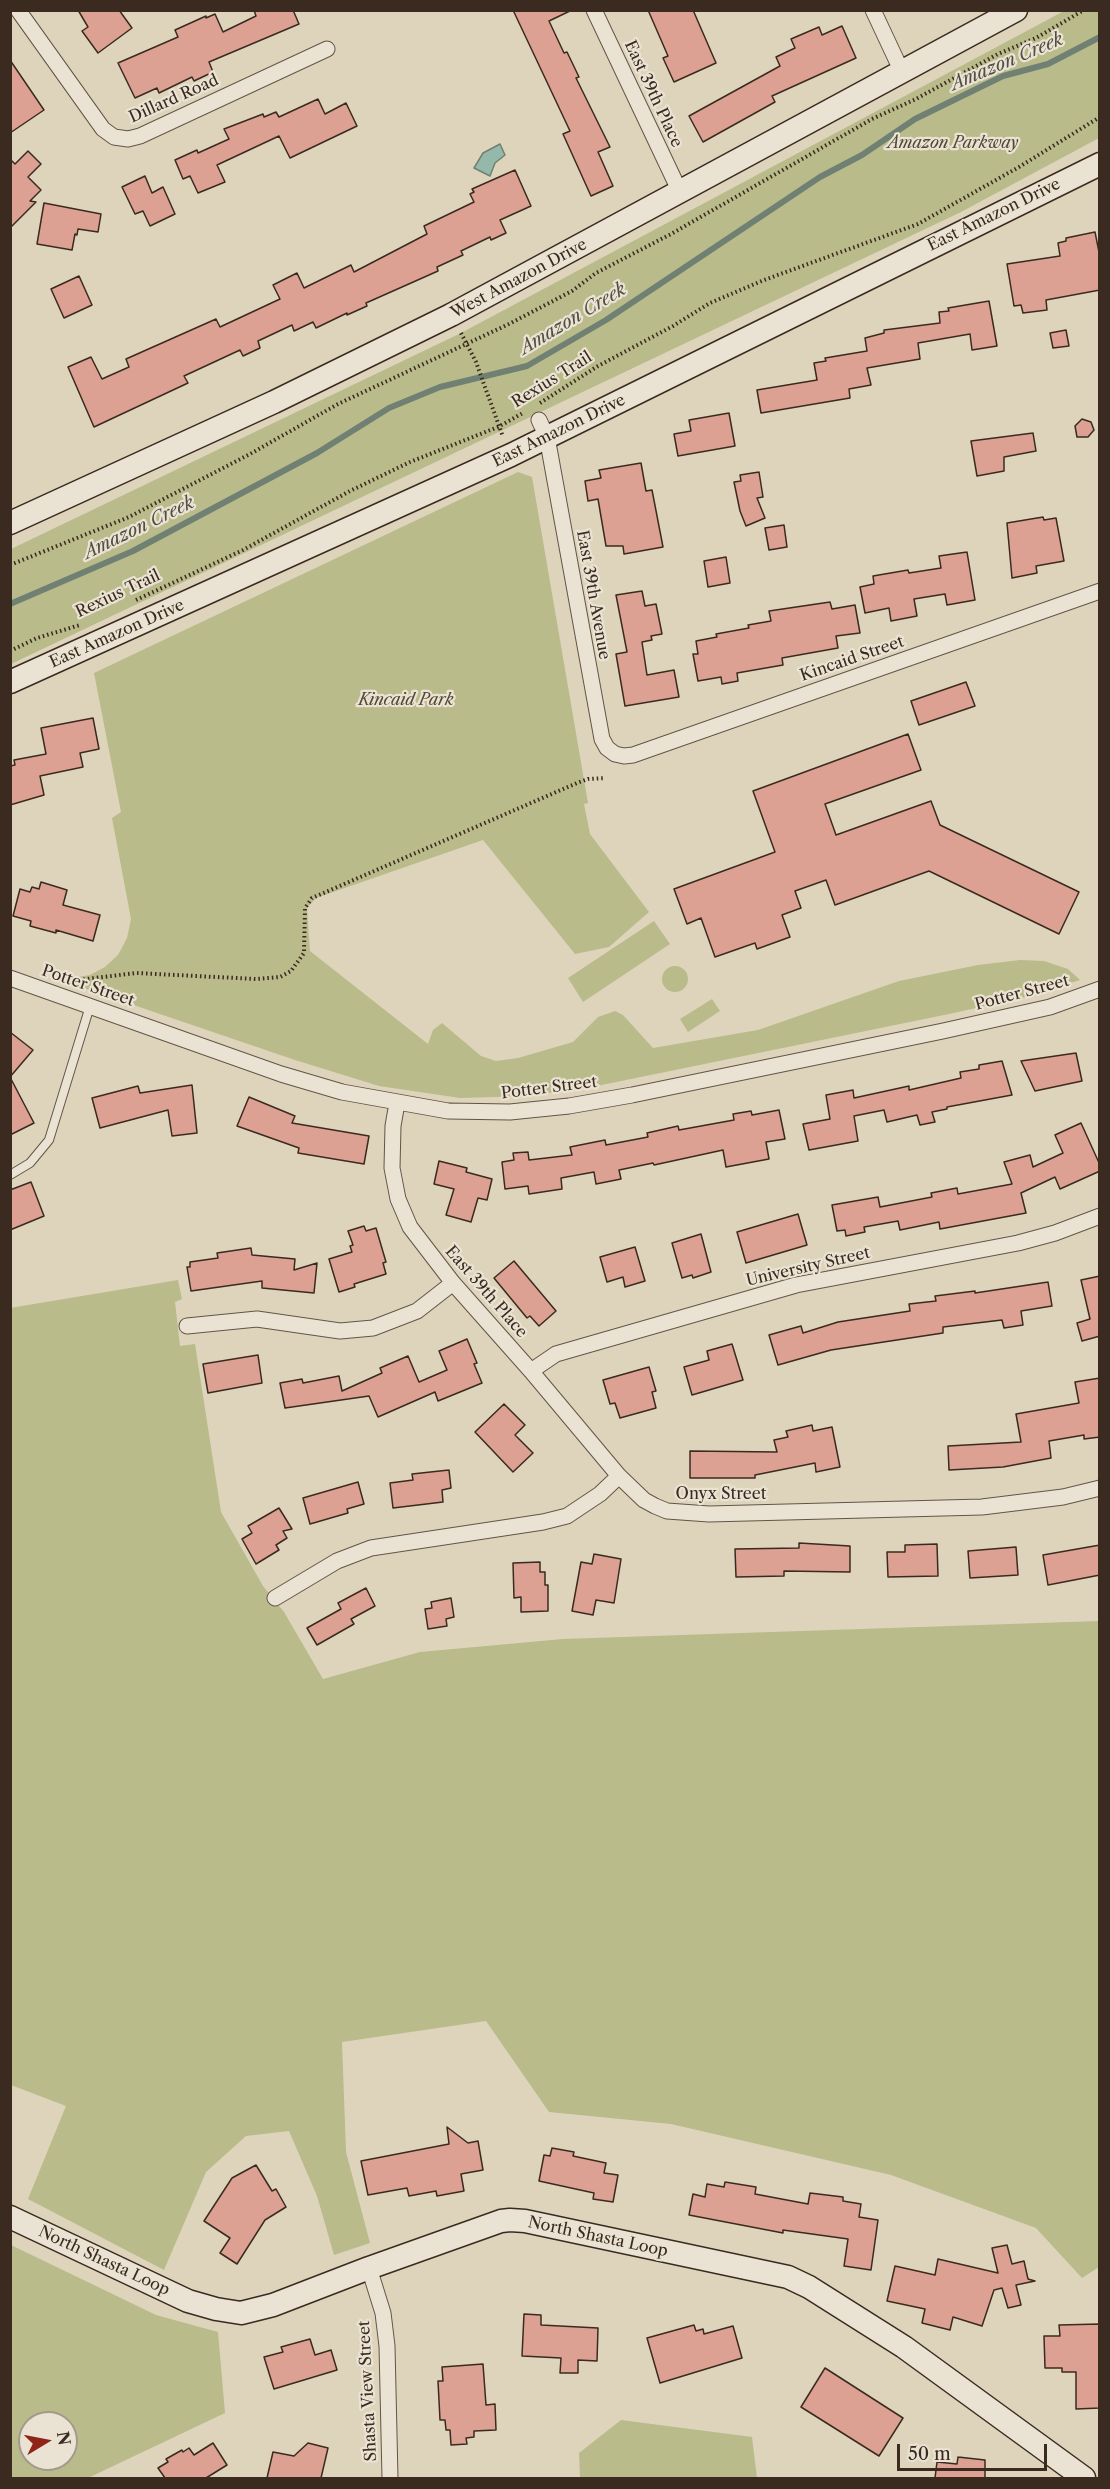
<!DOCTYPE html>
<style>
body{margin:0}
#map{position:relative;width:1110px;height:2489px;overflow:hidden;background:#ded4bb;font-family:"Libre Caslon Text",serif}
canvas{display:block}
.frame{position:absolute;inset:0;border:12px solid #3b2a1f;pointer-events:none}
.north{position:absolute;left:18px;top:2411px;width:60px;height:60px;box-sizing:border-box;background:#eae3d3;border:2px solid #a4998b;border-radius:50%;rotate:80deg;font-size:16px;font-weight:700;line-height:24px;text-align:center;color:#3b2a1f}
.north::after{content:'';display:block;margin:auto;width:21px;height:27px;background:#8f2418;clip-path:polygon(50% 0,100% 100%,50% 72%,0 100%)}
.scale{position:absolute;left:897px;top:2444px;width:150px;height:27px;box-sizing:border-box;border:3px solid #3b2a1f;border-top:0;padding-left:8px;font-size:18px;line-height:21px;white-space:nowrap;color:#3b2a1f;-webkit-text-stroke:4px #eae3d3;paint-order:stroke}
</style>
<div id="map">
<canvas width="1110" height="2489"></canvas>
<div class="frame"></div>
<div class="north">N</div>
<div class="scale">50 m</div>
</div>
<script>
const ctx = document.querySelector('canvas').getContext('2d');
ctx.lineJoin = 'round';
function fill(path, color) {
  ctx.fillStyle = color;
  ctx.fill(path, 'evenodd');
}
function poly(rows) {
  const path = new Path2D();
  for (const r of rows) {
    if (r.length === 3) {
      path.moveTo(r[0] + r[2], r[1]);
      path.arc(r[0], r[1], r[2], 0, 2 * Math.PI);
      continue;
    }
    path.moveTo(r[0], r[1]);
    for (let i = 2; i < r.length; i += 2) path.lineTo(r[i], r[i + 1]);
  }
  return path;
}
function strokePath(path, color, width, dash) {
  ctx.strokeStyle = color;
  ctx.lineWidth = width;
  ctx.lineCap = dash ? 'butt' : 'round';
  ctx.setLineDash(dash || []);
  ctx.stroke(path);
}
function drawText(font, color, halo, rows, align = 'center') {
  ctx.font = font + ' "Libre Caslon Text",serif';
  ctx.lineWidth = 4.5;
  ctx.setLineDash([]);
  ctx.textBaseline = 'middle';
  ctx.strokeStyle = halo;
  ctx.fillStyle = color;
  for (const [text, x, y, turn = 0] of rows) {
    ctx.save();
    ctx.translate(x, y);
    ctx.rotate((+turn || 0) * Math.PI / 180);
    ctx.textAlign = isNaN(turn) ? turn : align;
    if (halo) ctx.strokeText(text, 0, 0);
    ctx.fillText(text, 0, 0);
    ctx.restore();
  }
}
fill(poly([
 [1064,11,1099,11,1099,138,961,212,11,664,11,549,461,333],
 [518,472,532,477,588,803,584,804,590,834,649,912,609,947,575,954,483,840,316,898,307,908,310,951,428,1044,433,1030,442,1023,481,1056,496,1061,518,1058,573,1042,598,1017,615,1011,623,1015,653,1048,758,1030,899,981,978,965,1020,960,1044,961,1068,969,1080,980,1026,997,949,1014,587,1088,528,1096,460,1098,379,1086,295,1060,60,980,90,975,105,967,118,955,127,938,131,919,112,818,121,812,94,673],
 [654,921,670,944,583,1002,568,978],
 [675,979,13],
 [712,999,720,1011,688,1032,680,1019],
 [178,1280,182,1299,175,1302,180,1346,195,1344,221,1512,263,1586,284,1612,323,1679,420,1652,563,1639,1099,1621,1099,2267,1082,2278,1036,2228,891,2175,671,2124,549,2112,486,2021,342,2042,346,2152,370,2243,334,2255,317,2196,289,2131,246,2136,206,2172,164,2270,28,2199,66,2106,11,2085,10,1308],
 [11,2245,156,2315,218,2332,225,2413,88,2478,11,2478],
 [30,2423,66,2423,66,2459,30,2459],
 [621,2420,752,2437,757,2478,580,2478,579,2453]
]), '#b9bb8b');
const water = poly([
 [500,144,505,155,495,163,490,176,474,168,483,153,500,144]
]);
fill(water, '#94b9aa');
strokePath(water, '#708072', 1.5);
strokePath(poly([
 [10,604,133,551,317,453,389,408,440,387,527,366,606,320,820,177,862,155,915,119,1003,76,1048,64,1100,37]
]), '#708072', 6);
const building = poly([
 [78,10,119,10,132,28,98,53,82,31,88,27,78,10],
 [254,10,293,10,299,24,209,62,213,72,194,81,192,77,159,93,157,88,135,98,118,63,178,37,175,30,206,16,206,18,215,14,223,32,256,16,254,10],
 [513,10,572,10,549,21,564,53,567,52,579,77,576,78,610,147,598,152,613,186,591,196,563,134,570,131,513,10],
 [648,10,693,10,716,63,674,82,663,58,668,56,648,10],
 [842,26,856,58,772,96,775,102,703,142,689,116,780,66,776,57,795,48,791,39,819,27,822,35,842,26],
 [10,60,44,110,10,133,10,60],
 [318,99,325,114,346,103,357,126,290,158,279,136,217,165,225,182,198,193,190,176,183,179,175,160,197,150,198,153,229,139,224,129,263,114,264,117,276,112,279,117,318,99],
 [28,151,41,164,28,177,41,190,30,201,36,202,10,228,10,159,15,164,28,151],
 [515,170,531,206,500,220,506,233,491,240,490,237,461,251,463,255,437,267,438,271,366,303,367,306,347,315,347,313,316,328,313,322,294,331,292,325,258,341,260,348,243,356,240,350,184,376,188,383,94,427,68,367,91,357,102,379,129,367,126,359,216,319,220,327,280,299,273,285,297,273,304,288,351,265,354,272,427,234,424,226,474,202,470,194,474,192,472,189,515,170],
 [145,176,152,193,163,187,175,214,150,226,143,211,135,214,122,187,145,176],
 [44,203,101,214,98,232,78,229,77,235,75,234,72,250,37,244,44,203],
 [1095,232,1100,257,1100,290,1046,300,1047,310,1023,313,1021,305,1014,306,1007,264,1060,256,1058,243,1066,241,1066,238,1095,232],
 [79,276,92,305,64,318,51,289,79,276],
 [989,301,997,346,972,350,970,334,918,343,920,359,867,368,871,385,849,389,850,398,761,413,757,390,817,380,814,363,826,361,825,358,867,351,865,338,884,333,884,330,940,323,939,312,949,311,948,308,989,301],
 [1066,330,1069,346,1053,348,1050,333,1066,330],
 [729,413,735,446,678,456,674,434,691,431,689,420,729,413],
 [1082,419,1091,422,1094,430,1088,437,1077,437,1075,426,1082,419],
 [1033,433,1036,451,1004,457,1004,471,977,476,971,441,1033,433],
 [641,463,646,491,652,490,663,547,624,554,623,546,606,546,598,499,588,501,585,481,601,478,599,470,641,463],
 [759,472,763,497,757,498,765,518,746,526,740,511,734,482,741,481,740,475,759,472],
 [1043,517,1044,520,1056,518,1064,561,1036,566,1037,573,1012,578,1007,523,1043,517],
 [784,525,787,547,769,550,765,528,784,525],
 [967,552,975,600,947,605,945,594,914,599,917,616,891,621,889,608,865,613,860,587,874,584,873,576,908,570,909,573,941,568,939,556,967,552],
 [726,557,730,583,708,587,704,561,726,557],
 [642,591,645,606,656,604,662,634,651,636,652,640,642,642,647,675,674,670,679,697,625,706,616,654,627,652,616,595,642,591],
 [830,602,832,609,855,605,860,633,836,636,838,648,782,658,783,665,737,673,738,681,722,684,721,677,698,681,693,654,698,654,696,641,717,637,716,634,749,628,748,625,771,621,769,611,830,602],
 [966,682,975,706,919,725,911,701,966,682],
 [93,718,99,749,80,753,83,767,40,776,44,795,10,805,10,766,15,765,14,760,46,754,41,728,93,718],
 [908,734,921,770,825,804,836,835,931,801,940,825,1079,892,1059,934,929,871,835,905,826,880,795,891,801,908,782,915,790,937,757,949,755,943,715,957,701,918,687,924,674,889,775,852,753,791,908,734],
 [41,882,67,890,63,905,100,915,93,941,56,930,56,933,30,926,31,921,13,916,20,889,30,892,32,887,39,889,41,882],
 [10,1032,33,1050,10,1077,10,1032],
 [1076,1053,1082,1081,1035,1091,1021,1061,1076,1053],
 [1002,1061,1012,1095,947,1107,947,1109,932,1112,935,1122,920,1125,917,1115,887,1122,884,1110,854,1116,858,1141,809,1150,803,1124,830,1119,826,1095,853,1090,854,1098,909,1086,909,1090,961,1078,960,1072,979,1069,979,1065,1002,1061],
 [10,1077,34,1123,10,1135,10,1077],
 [192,1085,197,1133,172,1136,168,1110,100,1128,92,1098,138,1086,140,1093,192,1085],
 [249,1097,295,1116,292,1123,369,1136,364,1164,298,1153,299,1148,237,1126,249,1097],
 [779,1110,785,1139,766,1142,769,1159,726,1167,723,1150,654,1165,653,1163,619,1170,621,1179,596,1184,594,1172,561,1178,562,1189,529,1194,528,1186,505,1189,502,1162,514,1160,513,1153,528,1152,529,1160,572,1155,570,1147,605,1140,606,1145,648,1137,647,1133,678,1126,679,1130,734,1120,733,1114,751,1111,752,1115,779,1110],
 [1081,1123,1100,1165,1100,1171,1060,1189,1055,1177,1021,1193,1026,1213,940,1229,939,1222,900,1230,898,1221,864,1227,865,1232,846,1236,845,1230,837,1231,832,1205,878,1197,880,1207,932,1197,931,1193,957,1188,958,1194,1012,1184,1004,1162,1030,1155,1033,1167,1063,1153,1055,1135,1081,1123],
 [439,1161,467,1168,466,1172,492,1179,487,1200,478,1198,471,1222,446,1215,454,1189,434,1184,439,1161],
 [31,1182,44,1216,10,1230,10,1190,31,1182],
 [798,1214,807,1245,746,1263,737,1232,798,1214],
 [364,1226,366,1231,376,1228,386,1262,383,1263,386,1274,354,1284,355,1287,339,1292,329,1259,352,1252,350,1246,353,1245,348,1231,364,1226],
 [701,1234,711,1272,693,1278,692,1275,682,1278,672,1243,701,1234],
 [635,1247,645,1281,625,1287,623,1277,607,1282,600,1257,635,1247],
 [251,1248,252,1255,295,1259,294,1270,317,1263,314,1293,262,1288,262,1281,191,1291,187,1267,190,1267,190,1262,218,1258,217,1253,251,1248],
 [514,1261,556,1311,539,1326,530,1316,527,1318,494,1278,514,1261],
 [1100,1276,1100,1336,1082,1341,1077,1323,1090,1319,1081,1280,1100,1276],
 [1048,1282,1052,1306,1021,1311,1023,1325,1004,1328,1002,1320,943,1327,943,1333,831,1350,778,1365,769,1335,801,1326,803,1333,838,1322,910,1311,909,1304,936,1301,935,1296,975,1291,975,1293,1048,1282],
 [467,1339,477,1363,474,1364,482,1383,438,1401,435,1392,378,1417,369,1396,285,1408,280,1383,302,1379,303,1383,339,1376,342,1391,382,1373,380,1368,408,1356,419,1382,447,1370,439,1351,467,1339],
 [732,1344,743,1380,692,1395,684,1367,709,1360,707,1351,732,1344],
 [258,1355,262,1383,208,1393,203,1364,258,1355],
 [649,1367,656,1391,652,1392,656,1408,620,1418,615,1403,610,1404,603,1380,649,1367],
 [1100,1378,1100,1437,1084,1439,1084,1435,1049,1441,1051,1458,1003,1467,949,1470,948,1446,1021,1442,1016,1414,1079,1403,1075,1382,1100,1378],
 [504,1404,525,1425,515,1435,533,1453,513,1472,475,1432,504,1404],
 [812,1425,813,1431,832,1427,840,1467,816,1472,815,1463,755,1475,755,1478,690,1478,690,1451,777,1452,774,1440,788,1437,786,1431,812,1425],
 [449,1470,451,1488,442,1490,443,1502,393,1508,390,1483,413,1480,412,1474,449,1470],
 [358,1482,364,1504,347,1509,348,1513,310,1524,303,1498,358,1482],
 [279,1508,292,1529,283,1531,287,1538,276,1545,279,1550,256,1564,242,1539,252,1533,248,1526,279,1508],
 [799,1543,850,1546,850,1572,784,1571,784,1576,736,1577,735,1549,799,1548,799,1543],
 [937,1544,938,1576,888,1577,887,1552,905,1552,905,1545,937,1544],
 [1100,1545,1100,1575,1048,1585,1043,1555,1100,1545],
 [1016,1547,1018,1575,970,1578,968,1551,1016,1547],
 [594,1554,621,1559,614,1603,596,1600,593,1615,572,1611,581,1562,592,1564,594,1554],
 [540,1562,540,1572,545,1572,545,1585,548,1585,548,1611,521,1612,521,1597,514,1598,513,1563,540,1562],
 [366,1588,375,1606,351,1619,354,1624,317,1645,307,1628,341,1609,338,1603,366,1588],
 [451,1598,454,1617,446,1619,447,1626,428,1629,425,1609,432,1608,431,1602,451,1598],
 [447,2127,468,2143,478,2141,483,2170,461,2174,464,2191,437,2196,436,2191,409,2196,407,2188,368,2195,361,2161,449,2144,447,2127],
 [552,2148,574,2152,573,2156,606,2163,604,2173,618,2175,613,2202,593,2199,594,2193,539,2181,544,2155,550,2156,552,2148],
 [256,2165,272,2191,276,2189,286,2207,265,2220,237,2264,220,2253,230,2238,204,2221,232,2178,256,2165],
 [725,2182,756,2187,755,2194,808,2204,810,2193,843,2197,843,2201,861,2204,859,2217,878,2220,871,2270,844,2266,848,2239,783,2230,783,2233,689,2215,693,2194,705,2197,707,2184,724,2187,725,2182],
 [1007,2245,1012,2264,1024,2261,1028,2279,1035,2281,1016,2285,1021,2305,1008,2308,1002,2288,994,2290,982,2326,953,2317,950,2330,922,2323,925,2309,887,2301,895,2266,935,2275,938,2259,998,2273,992,2248,1007,2245],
 [524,2314,541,2315,541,2325,598,2328,597,2361,578,2360,578,2373,560,2373,561,2358,522,2356,524,2314],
 [1100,2324,1100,2408,1076,2409,1076,2372,1062,2372,1062,2368,1045,2368,1044,2336,1060,2336,1059,2325,1100,2324],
 [694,2325,696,2331,703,2329,704,2334,733,2326,742,2358,660,2383,647,2338,694,2325],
 [310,2339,315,2355,331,2350,337,2370,274,2389,264,2357,283,2352,281,2347,310,2339],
 [483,2364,486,2405,495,2404,496,2430,474,2431,474,2437,466,2438,467,2444,451,2445,450,2430,446,2430,445,2420,440,2420,438,2381,443,2381,442,2367,483,2364],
 [825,2368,903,2418,879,2456,801,2407,825,2368],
 [213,2443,227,2465,206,2478,165,2478,158,2468,168,2462,166,2459,182,2450,183,2452,189,2448,194,2455,213,2443],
 [308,2443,328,2448,321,2478,267,2478,273,2452,294,2456,308,2443],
 [958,2457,985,2460,985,2478,935,2478,937,2462,957,2464,958,2457]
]);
fill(building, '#dca192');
strokePath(building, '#3b2a1f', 1.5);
const lane = poly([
 [10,1175,30,1163,49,1140,90,1006]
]);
const street = poly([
 [18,10,103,129,114,137,128,139,140,136,327,49],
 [594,10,680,192],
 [873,10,902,72],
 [539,420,547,437,602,739,607,748,615,754,624,756,633,755,1100,591],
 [10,978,281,1074,342,1092,448,1111,510,1112,569,1106,632,1095,943,1031,1050,1007,1100,989],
 [397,1103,393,1126,392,1168,398,1199,410,1227,453,1283,531,1371,619,1476,644,1500,655,1506,667,1511,709,1514,982,1507,1063,1497,1100,1488],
 [187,1326,257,1319,340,1331,373,1328,417,1311,453,1283],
 [531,1371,556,1354,796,1285,1018,1243,1055,1233,1100,1216],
 [275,1598,337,1561,371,1548,543,1522,567,1516,600,1494,619,1476],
 [369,2268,383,2313,387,2346,390,2478]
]);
const secondary = poly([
 [10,523,274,402,451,315,1016,10],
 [10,682,511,455,1100,164],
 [10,2217,188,2301,216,2309,241,2313,273,2305,369,2268,501,2221,510,2220,525,2221,788,2277,809,2287,904,2347,1084,2478]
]);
strokePath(lane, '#645446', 10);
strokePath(street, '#645446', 17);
strokePath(secondary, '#3b2a1f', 25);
strokePath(poly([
 [461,333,476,362,503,437],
 [540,403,598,366,673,326,710,303,764,280,918,224,1019,167,1100,117],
 [10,565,129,517,250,454,338,404,509,324,572,291,596,273,671,234,872,119,916,99,998,54,1036,38,1084,10],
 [136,600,243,550,350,491,410,462,498,427,523,413],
 [10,651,37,638,80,625],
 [70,981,136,973,256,979,280,977,291,971,304,953,305,908,312,898,577,783,588,779,605,778]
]), '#3b2a1f', 4, [1.5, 3]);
strokePath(lane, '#eae3d3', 8);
strokePath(street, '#eae3d3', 15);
strokePath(secondary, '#eae3d3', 22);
drawText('16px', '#3b2a1f', '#eae3d3', [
 ["East 39th Place",653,94,65],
 ["Dillard Road",174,99,-24],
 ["East Amazon Drive",994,215,-26],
 ["West Amazon Drive",519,279,-28],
 ["Rexius Trail",552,380,-32],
 ["East Amazon Drive",559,431,-26],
 ["Rexius Trail",118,594,-25],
 ["East 39th Avenue",593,595,80],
 ["East Amazon Drive",117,634,-24],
 ["Kincaid Street",852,659,-19],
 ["Potter Street",88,986,19],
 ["Potter Street",1022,993,-15],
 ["Potter Street",549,1088,-7],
 ["University Street",808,1267,-13],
 ["East 39th Place",486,1292,49],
 ["Onyx Street",721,1494],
 ["North Shasta Loop",598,2237,12],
 ["North Shasta Loop",104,2261,25],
 ["Shasta View Street",368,2391,-93]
]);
drawText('italic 16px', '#544735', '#eae3d3', [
 ["Amazon Parkway",953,143],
 ["Kincaid Park",406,700]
]);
drawText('italic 18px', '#514e42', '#eae3d3', [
 ["Amazon Creek",1007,62,-23],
 ["Amazon Creek",573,319,-31],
 ["Amazon Creek",139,528,-26]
]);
</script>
